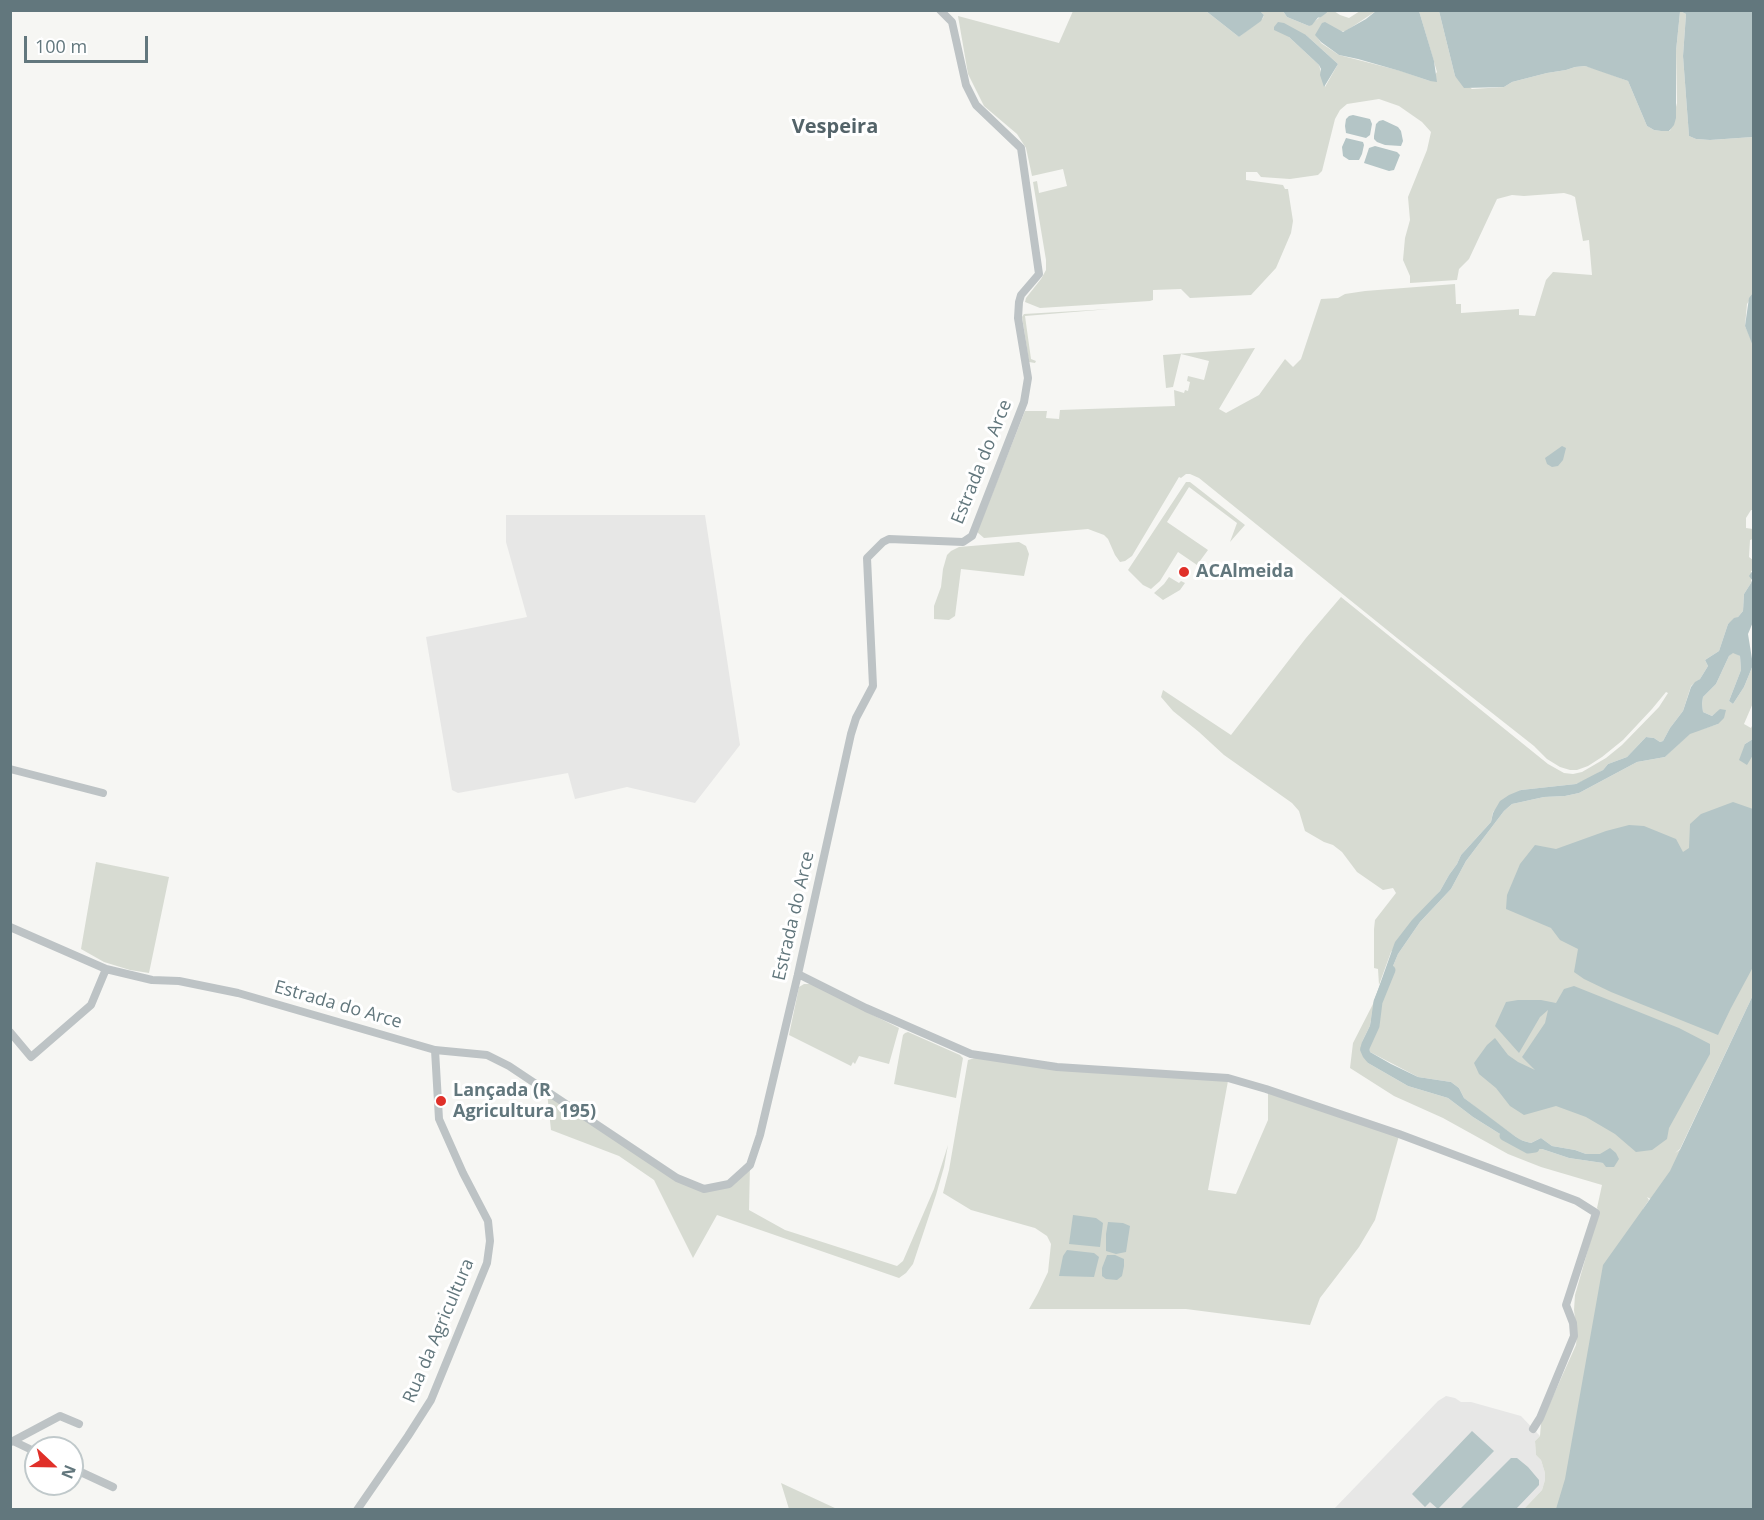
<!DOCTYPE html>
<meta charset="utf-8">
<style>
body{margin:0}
#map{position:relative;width:1764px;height:1520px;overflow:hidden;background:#f6f6f3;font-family:"Open Sans",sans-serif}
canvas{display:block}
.frame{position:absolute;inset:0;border:12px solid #62777d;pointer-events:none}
.north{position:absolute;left:24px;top:1436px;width:60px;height:60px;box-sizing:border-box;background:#fff;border:2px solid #c0c9cb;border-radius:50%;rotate:112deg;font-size:16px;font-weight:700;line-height:24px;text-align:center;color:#62777d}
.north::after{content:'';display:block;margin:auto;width:21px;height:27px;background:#e03029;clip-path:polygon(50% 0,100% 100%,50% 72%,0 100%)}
.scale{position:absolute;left:24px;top:36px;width:124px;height:27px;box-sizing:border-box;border:3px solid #62777d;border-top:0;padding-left:8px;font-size:18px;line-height:21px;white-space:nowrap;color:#62777d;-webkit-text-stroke:4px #fff;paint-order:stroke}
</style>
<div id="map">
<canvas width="1764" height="1520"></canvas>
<div class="frame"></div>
<div class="north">N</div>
<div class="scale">100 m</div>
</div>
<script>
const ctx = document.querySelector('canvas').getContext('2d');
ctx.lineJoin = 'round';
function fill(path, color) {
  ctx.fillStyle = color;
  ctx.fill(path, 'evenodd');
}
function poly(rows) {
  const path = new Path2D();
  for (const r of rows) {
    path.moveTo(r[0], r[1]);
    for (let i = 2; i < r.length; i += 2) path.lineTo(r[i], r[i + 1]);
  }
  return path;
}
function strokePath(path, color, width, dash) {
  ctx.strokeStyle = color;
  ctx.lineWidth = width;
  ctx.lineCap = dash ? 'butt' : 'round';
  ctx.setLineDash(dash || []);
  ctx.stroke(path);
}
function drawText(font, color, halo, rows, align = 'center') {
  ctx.font = font + ' "Open Sans",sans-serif';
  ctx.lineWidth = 6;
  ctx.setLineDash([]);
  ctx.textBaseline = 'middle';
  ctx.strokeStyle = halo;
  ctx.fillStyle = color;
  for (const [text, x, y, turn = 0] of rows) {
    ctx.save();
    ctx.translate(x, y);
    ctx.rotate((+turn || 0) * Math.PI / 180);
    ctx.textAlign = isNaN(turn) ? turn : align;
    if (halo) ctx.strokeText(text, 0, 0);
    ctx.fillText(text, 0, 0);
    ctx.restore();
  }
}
fill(poly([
 [506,515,705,515,740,745,695,803,627,787,575,799,568,773,458,793,452,790,426,637,527,617,506,542],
 [1446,1396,1455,1398,1461,1402,1471,1402,1521,1416,1540,1436,1535,1441,1536,1455,1541,1460,1545,1473,1545,1480,1542,1490,1524,1509,1333,1510,1438,1401]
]), '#e7e7e6');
fill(poly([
 [1073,11,1206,11,1239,37,1263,18,1264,15,1260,11,1283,11,1287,17,1309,26,1320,17,1320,15,1316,11,1334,11,1340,15,1349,18,1360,11,1376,11,1346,31,1316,35,1321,43,1339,55,1401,71,1430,81,1437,72,1419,11,1439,11,1455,76,1472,89,1504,87,1512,82,1547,73,1566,70,1575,67,1585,66,1596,69,1628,81,1647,126,1654,130,1661,131,1670,131,1677,103,1676,51,1680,12,1682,12,1686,14,1683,56,1689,136,1696,139,1710,140,1753,137,1754,266,1752,269,1753,270,1754,293,1747,304,1745,326,1754,346,1754,510,1751,510,1746,518,1746,528,1753,529,1753,539,1750,540,1749,557,1753,560,1754,570,1751,571,1751,583,1744,594,1743,611,1738,617,1728,624,1719,651,1705,660,1708,666,1700,679,1691,686,1683,711,1670,728,1663,741,1660,742,1654,738,1646,737,1627,757,1608,764,1603,770,1590,778,1576,784,1521,790,1493,812,1491,822,1461,855,1457,864,1449,875,1440,891,1391,952,1379,985,1378,969,1374,968,1374,929,1375,920,1396,893,1393,888,1383,890,1357,872,1342,852,1333,845,1324,842,1305,831,1299,811,1292,803,1224,755,1199,732,1173,711,1161,697,1163,690,1231,735,1306,638,1341,597,1548,764,1564,773,1573,774,1582,772,1606,758,1622,745,1659,707,1668,693,1666,692,1652,709,1623,740,1602,757,1588,766,1577,770,1570,770,1560,767,1547,759,1534,746,1397,638,1199,478,1190,474,1186,474,1181,478,1179,477,1132,556,1125,561,1120,562,1115,555,1108,539,1104,535,1088,529,984,538,977,532,1025,411,1047,411,1046,418,1059,419,1060,410,1175,406,1174,390,1184,393,1185,390,1188,391,1190,382,1187,381,1188,376,1204,380,1209,361,1181,354,1173,387,1166,388,1163,355,1255,348,1219,409,1226,413,1259,395,1285,359,1293,367,1301,359,1321,299,1338,298,1345,294,1365,291,1455,284,1456,304,1461,304,1461,313,1519,309,1519,315,1535,316,1546,280,1553,272,1592,275,1589,240,1583,241,1575,197,1571,195,1564,193,1524,196,1512,195,1497,199,1469,259,1459,269,1457,280,1410,283,1410,276,1403,260,1405,238,1410,220,1408,197,1427,150,1431,132,1422,122,1399,106,1379,99,1347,104,1340,110,1335,119,1322,171,1318,175,1290,179,1261,177,1257,172,1246,172,1246,180,1283,185,1285,189,1288,189,1293,221,1291,233,1276,268,1251,295,1190,298,1181,289,1153,290,1153,300,1150,301,1040,308,1025,302,1026,298,1041,279,1046,270,1046,260,1033,182,1037,181,1039,193,1067,186,1063,169,1032,176,1026,148,1017,134,984,106,968,74,958,16,1059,43],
 [1306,35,1338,64,1325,87,1319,65,1289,37],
 [1110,309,1025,316,1031,359,1036,361,1035,363,1029,362,1022,317,1024,314],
 [1186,482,1190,482,1245,525,1230,542,1237,523,1189,487,1167,522,1208,550,1197,565,1178,552,1160,581,1151,589,1143,585,1128,570],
 [1019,542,1026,546,1029,554,1024,576,961,569,955,616,949,620,934,619,934,606,941,587,943,569,947,555,951,551,959,547],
 [1169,577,1179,583,1181,581,1185,583,1180,590,1163,600,1154,593,1164,584],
 [1733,652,1740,656,1741,670,1729,701,1733,704,1744,687,1753,665,1753,703,1744,724,1751,728,1753,724,1753,739,1745,744,1753,755,1753,995,1680,1149,1675,1153,1691,1143,1658,1203,1647,1197,1649,1200,1643,1209,1725,1509,1524,1509,1542,1490,1545,1480,1545,1473,1541,1460,1536,1455,1535,1441,1540,1436,1541,1423,1576,1345,1577,1335,1574,1310,1575,1295,1599,1211,1597,1208,1602,1185,1541,1167,1508,1154,1443,1118,1394,1096,1350,1068,1353,1043,1374,1002,1370,1026,1362,1042,1368,1063,1408,1086,1448,1098,1473,1117,1508,1139,1528,1149,1542,1149,1569,1158,1603,1163,1600,1154,1586,1154,1575,1150,1552,1146,1541,1138,1531,1143,1520,1140,1484,1114,1464,1098,1459,1088,1451,1082,1418,1077,1370,1052,1368,1041,1375,1026,1378,1002,1398,954,1420,922,1451,889,1466,861,1504,811,1512,804,1544,797,1565,796,1579,793,1637,762,1665,757,1690,733,1718,724,1716,713,1712,716,1703,712,1702,704,1703,697,1716,684,1729,656],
 [96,862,169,877,149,973,130,970,104,962,81,949],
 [804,984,811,984,899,1028,889,1064,859,1056,855,1064,853,1062,851,1066,789,1035,799,987],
 [908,1032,960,1055,963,1058,956,1098,894,1084,903,1035,905,1033],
 [982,1056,1228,1081,1208,1190,1236,1194,1268,1120,1268,1092,1399,1136,1375,1220,1359,1247,1320,1298,1310,1325,1186,1309,1029,1309,1038,1293,1048,1272,1051,1244,1047,1236,1035,1228,971,1210,943,1193,949,1170,968,1060],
 [547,1092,677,1178,704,1189,729,1184,750,1165,749,1210,785,1230,897,1266,903,1261,934,1189,948,1145,944,1167,936,1195,913,1264,906,1273,899,1278,717,1215,693,1258,654,1180,619,1156,551,1130],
 [781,1483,837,1509,789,1509]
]), '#d7dbd2');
fill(poly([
 [1206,11,1260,11,1264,15,1261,21,1239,37],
 [1283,11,1316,11,1320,15,1312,25,1309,26,1287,17],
 [1376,11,1419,11,1434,61,1437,82,1430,81,1400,71,1358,59,1339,55,1321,42,1315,35,1322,23,1325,22,1343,32,1366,19],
 [1439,11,1753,11,1753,137,1710,140,1696,139,1689,136,1683,56,1686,14,1682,12,1680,12,1676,51,1676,118,1674,125,1669,131,1661,131,1654,130,1647,126,1628,81,1585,66,1575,67,1566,70,1547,73,1512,82,1504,87,1464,88,1455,76],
 [1278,22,1284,23,1306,35,1338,64,1324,87,1320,75,1321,69,1319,65,1289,37,1274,30,1274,27],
 [1353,115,1370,119,1372,124,1370,135,1366,138,1346,133,1345,126,1346,119,1349,116],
 [1383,120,1398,127,1401,131,1403,141,1401,146,1385,145,1377,142,1374,139,1374,136,1376,124,1379,121],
 [1346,138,1363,142,1364,145,1362,154,1359,160,1349,160,1343,156,1342,147],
 [1375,146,1397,152,1400,155,1394,170,1389,171,1364,163,1369,148],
 [1753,293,1753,346,1745,326,1749,298],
 [1562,446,1566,448,1563,460,1558,466,1552,467,1547,464,1545,458],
 [1753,570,1753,622,1748,634,1753,665,1744,687,1733,704,1729,701,1741,670,1740,656,1733,653,1729,656,1716,684,1703,697,1702,704,1703,712,1712,716,1720,709,1726,710,1724,718,1718,724,1690,734,1665,757,1637,762,1579,793,1565,796,1544,797,1512,804,1504,811,1466,861,1451,889,1420,922,1398,954,1378,1002,1375,1026,1368,1041,1370,1052,1391,1064,1418,1077,1451,1082,1459,1088,1464,1098,1520,1140,1531,1143,1541,1138,1552,1146,1575,1150,1586,1154,1600,1154,1610,1148,1616,1153,1619,1159,1614,1167,1606,1167,1603,1163,1569,1158,1542,1149,1528,1149,1508,1139,1473,1117,1448,1098,1408,1086,1368,1063,1363,1057,1360,1050,1362,1042,1370,1026,1374,1001,1395,942,1412,920,1440,891,1449,875,1457,864,1461,855,1491,822,1493,813,1500,801,1509,795,1521,790,1576,784,1603,770,1608,764,1627,757,1646,737,1654,738,1660,742,1663,741,1670,728,1683,711,1691,687,1695,682,1700,679,1708,666,1705,660,1719,651,1728,624,1734,618,1738,617,1743,611,1744,594,1751,583,1752,580,1749,576],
 [1753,739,1753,755,1747,765,1739,760,1745,744],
 [1733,802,1753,809,1753,967,1731,1008,1718,1035,1611,992,1584,979,1574,972,1578,949,1560,940,1551,928,1506,909,1507,895,1520,864,1535,845,1556,849,1606,831,1629,825,1644,826,1676,839,1683,852,1689,848,1690,824,1701,814],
 [1574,986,1679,1028,1710,1044,1710,1054,1669,1128,1667,1139,1652,1150,1636,1152,1615,1134,1586,1117,1556,1106,1524,1115,1510,1106,1496,1088,1479,1074,1474,1063,1487,1045,1495,1038,1508,1055,1518,1062,1535,1070,1522,1057,1545,1023,1548,1010,1540,1017,1519,1053,1495,1026,1506,1002,1518,1000,1541,1000,1556,1003,1564,989],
 [1753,995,1753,1509,1556,1509,1565,1479,1603,1265,1670,1171],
 [1073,1215,1096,1218,1103,1223,1100,1247,1069,1244],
 [1108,1222,1123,1223,1130,1226,1126,1252,1116,1254,1106,1251,1106,1234],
 [1067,1250,1094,1253,1099,1257,1094,1277,1059,1276,1063,1256],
 [1107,1255,1115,1255,1124,1259,1124,1266,1122,1276,1117,1280,1106,1279,1102,1276,1102,1268],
 [1472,1431,1494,1451,1438,1509,1430,1502,1425,1507,1412,1494],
 [1511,1458,1517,1458,1528,1467,1539,1480,1539,1485,1516,1509,1460,1509]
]), '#b4c5c6');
strokePath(poly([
 [1319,13,1323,10],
 [1365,1048,1375,1026,1378,1002,1391,970],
 [1504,1136,1528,1149,1535,1148]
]), '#b4c5c6', 9);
strokePath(poly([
 [10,769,103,793],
 [10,927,106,969,152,980,179,981,238,993,435,1050,487,1055,509,1066,677,1178,704,1189,729,1184,750,1165,760,1135,798,974,851,734,856,718,873,686,867,558,883,542,889,539,963,542,972,536,1024,402,1028,378,1018,318,1019,302,1021,295,1039,274,1021,148,976,105,966,85,952,22,940,10],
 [798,974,866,1008,971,1054,1057,1067,1228,1078,1266,1089,1399,1134,1577,1201,1596,1213,1566,1305,1573,1323,1574,1336,1540,1418,1533,1429],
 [10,1032,31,1057,91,1005,106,969],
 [13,1441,60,1416,79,1424],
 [11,1442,13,1441,36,1452],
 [72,1468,113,1487],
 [357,1510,408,1436,431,1400,487,1263,490,1241,488,1221,463,1173,439,1119,435,1050]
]), '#bdc3c5', 8);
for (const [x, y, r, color] of [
 [1184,572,6,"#e03029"],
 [441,1101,6,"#e03029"]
]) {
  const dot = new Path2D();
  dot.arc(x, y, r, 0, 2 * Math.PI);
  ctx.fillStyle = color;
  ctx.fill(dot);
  strokePath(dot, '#fff', 2);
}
drawText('18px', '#62777d', '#fff', [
 ["Estrada do Arce",982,462,-68],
 ["Estrada do Arce",794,916,-77],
 ["Estrada do Arce",338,1005,16],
 ["Rua da Agricultura",439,1331,-67]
]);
drawText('bold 18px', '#62777d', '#fff', [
 ["ACAlmeida",1196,572],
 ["Lançada (R",453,1091],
 ["Agricultura 195)",453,1112]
], 'left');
drawText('bold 20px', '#536369', '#fff', [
 ["Vespeira",835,127]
]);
</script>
